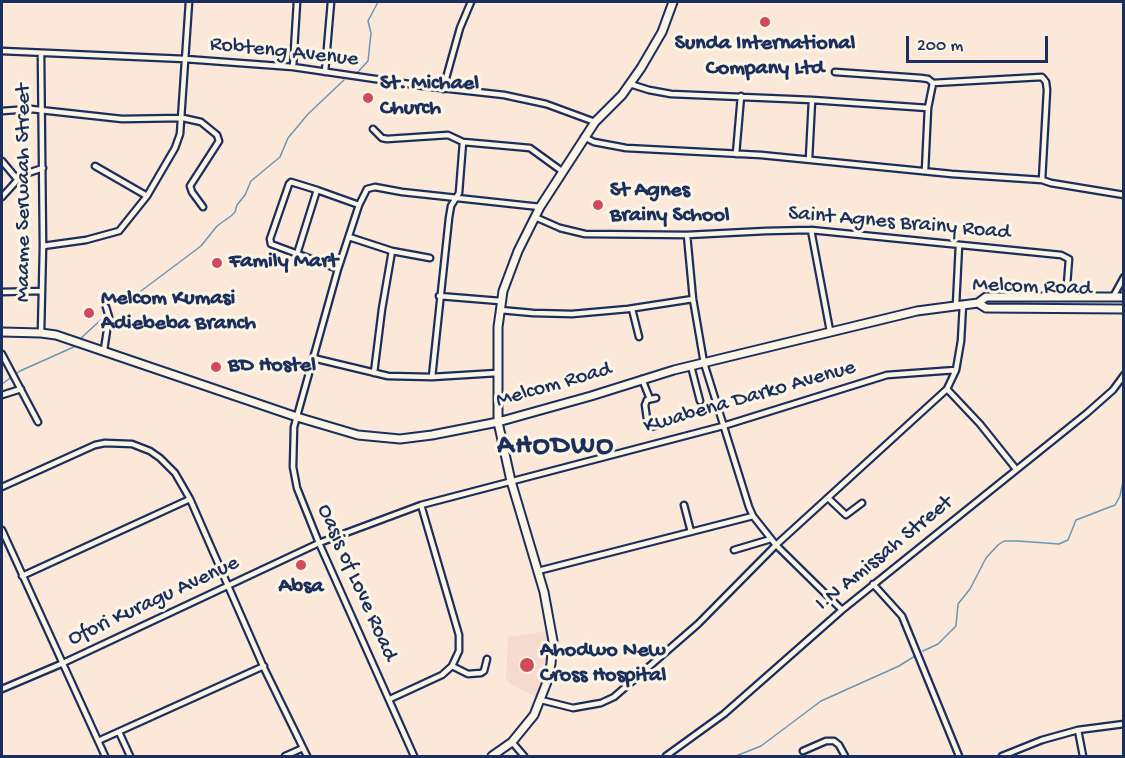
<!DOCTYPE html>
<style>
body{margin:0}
#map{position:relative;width:1125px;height:758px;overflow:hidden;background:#fbe8d9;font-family:"Gochi Hand",sans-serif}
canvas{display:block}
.frame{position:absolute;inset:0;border:3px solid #1b2f5e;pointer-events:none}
.scale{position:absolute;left:906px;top:36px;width:142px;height:27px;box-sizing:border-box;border:3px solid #1b2f5e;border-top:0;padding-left:8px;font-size:18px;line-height:21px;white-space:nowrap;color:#1b2f5e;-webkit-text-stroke:4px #fcf5e5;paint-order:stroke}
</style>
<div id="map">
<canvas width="1125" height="758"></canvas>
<div class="frame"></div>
<div class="scale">200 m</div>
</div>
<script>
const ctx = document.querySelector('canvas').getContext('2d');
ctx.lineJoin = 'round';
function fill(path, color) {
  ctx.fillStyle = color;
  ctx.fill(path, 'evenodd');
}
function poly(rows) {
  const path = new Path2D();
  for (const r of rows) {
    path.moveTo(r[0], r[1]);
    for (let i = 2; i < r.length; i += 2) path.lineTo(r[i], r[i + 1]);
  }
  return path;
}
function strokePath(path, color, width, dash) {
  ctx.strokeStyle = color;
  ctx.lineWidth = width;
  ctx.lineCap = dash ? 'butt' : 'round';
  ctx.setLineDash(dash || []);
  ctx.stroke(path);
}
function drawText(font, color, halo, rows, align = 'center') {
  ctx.font = font + ' "Gochi Hand",sans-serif';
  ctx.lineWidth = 6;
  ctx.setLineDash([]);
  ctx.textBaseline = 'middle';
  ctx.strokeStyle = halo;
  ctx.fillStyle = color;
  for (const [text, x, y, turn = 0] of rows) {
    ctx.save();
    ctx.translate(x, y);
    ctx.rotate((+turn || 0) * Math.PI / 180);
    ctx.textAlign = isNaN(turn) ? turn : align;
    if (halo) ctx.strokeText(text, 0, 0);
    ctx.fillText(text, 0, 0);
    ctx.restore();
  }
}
fill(poly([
 [549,631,551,642,549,657,538,698,511,684,506,679,508,637]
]), '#f5dace');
strokePath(poly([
 [357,73,368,61,371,33,368,21,378,2],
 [137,294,201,246,217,226,231,216,235,212,237,205,245,195,251,181,280,157,288,138,308,114,344,80],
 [80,339,105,316],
 [2,384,20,371,76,346],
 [923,651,938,644,956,626,958,604,970,589,986,558,998,545,1004,541,1018,541,1059,544,1068,540,1076,520,1115,505,1120,496,1124,477],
 [736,756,761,746,821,701,899,666,915,656]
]), '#6597ba', 1.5);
const street = poly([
 [2,51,185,59,293,67,423,86,504,95,546,104,595,122],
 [293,67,297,2],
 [325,72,331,2],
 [835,72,921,78,928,79,933,83,1042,77,1046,82,1047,90,1042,180],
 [630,84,649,90,671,94,812,100],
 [443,89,460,28,471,2],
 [2,111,31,109,122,119,183,118,201,122,217,135,219,141,190,186,192,192,203,207],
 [373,129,382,138,387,139,448,135,463,142],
 [584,137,594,142,626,148,761,155,952,174,1042,180,1051,183,1124,195],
 [736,154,741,96],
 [809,159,812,100,928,108],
 [2,161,17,179],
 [95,166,147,196],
 [925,171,928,108,933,83],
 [2,197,22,175,43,168],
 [535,217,560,228,585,234,687,235,693,299,704,363,749,507,753,516,776,545,842,610],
 [811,230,830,331],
 [687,235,766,231,811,230,1061,255,1069,259,1066,297],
 [349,237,392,251,382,309,374,373],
 [43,246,86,240,119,231,147,196,175,148,180,134,189,2],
 [392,251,430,258],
 [297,254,317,190],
 [338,269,271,244,270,239,289,184,291,182,317,190,359,205],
 [2,292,42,291],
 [439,296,500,301],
 [1113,297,1124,277],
 [956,305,959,245],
 [632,309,639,337],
 [500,310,533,313,572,314,628,309,693,299],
 [41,333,43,246,41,54],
 [104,350,109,317,106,307],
 [2,354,38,422],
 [313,358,388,376,432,377,497,373],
 [691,366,700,401],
 [432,377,449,218,451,206,459,193,463,142,530,148,563,172],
 [642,379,650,399],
 [947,389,980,424,1016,469],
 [2,395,21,389],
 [656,398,647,400,645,405,648,426,651,427,666,423],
 [2,487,95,445,105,443,132,444,150,451,160,458,175,473,190,499,264,668,307,756],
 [828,498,846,515,862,503],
 [684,505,691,532],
 [2,530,105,756],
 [734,550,771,539],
 [538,571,753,516],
 [22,576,190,499],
 [873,584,902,616,959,756],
 [452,666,468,674,481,673,484,671,487,659],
 [2,689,61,664,319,543,421,505,723,426,887,375,956,370,961,341,963,304],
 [390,699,442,675,452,666,459,651,459,635,421,505],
 [541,700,573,708,601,703,614,697,698,624,776,545,947,389,956,370],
 [1078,730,1083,756],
 [119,732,130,756],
 [98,741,264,666],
 [512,742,524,756],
 [803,751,826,741,834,741,839,745,845,756],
 [285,756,303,748],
 [414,756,319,543,297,488,293,467,294,427,338,269,359,205,367,189,375,187,402,192,540,207],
 [666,756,724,714,842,610,1087,413,1113,390,1124,375],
 [1002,756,1042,740,1078,730,1124,724]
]);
const secondary = poly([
 [978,303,986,297,1124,297],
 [2,332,41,333,56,335,297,417,358,435,400,439,432,435,498,422,591,396,674,370,917,311,978,303,986,308,1124,309],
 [492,756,512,742,534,715,547,682,551,664,553,641,544,592,511,481,498,422,498,327,503,291,518,251,540,207,595,122,622,95,641,68,662,32,673,2]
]);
strokePath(street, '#1b2f5e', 9);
strokePath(secondary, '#1b2f5e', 11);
strokePath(street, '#fcf5e5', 4.5);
strokePath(secondary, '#fcf5e5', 7);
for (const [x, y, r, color] of [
 [765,22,6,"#d1495b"],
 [368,98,6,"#d1495b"],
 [598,205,6,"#d1495b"],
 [217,263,6,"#d1495b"],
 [89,313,6,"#d1495b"],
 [216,367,6,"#d1495b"],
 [301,565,6,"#d1495b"],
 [527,665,8,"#d1495b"]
]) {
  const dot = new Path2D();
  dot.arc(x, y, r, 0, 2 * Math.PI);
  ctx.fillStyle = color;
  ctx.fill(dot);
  strokePath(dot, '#fcf5e5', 2);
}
drawText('bold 22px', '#1b2f5e', '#fcf5e5', [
 ["Sunda International",765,45,"center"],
 ["Company Ltd",765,70,"center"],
 ["St. Michael",380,85],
 ["Church",380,110],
 ["St Agnes",610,192],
 ["Brainy School",610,217],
 ["Family Mart",229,263],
 ["Melcom Kumasi",101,300],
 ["Adiebeba Branch",101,325],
 ["BD Hostel",228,367],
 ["Absa",301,588,"center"],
 ["Ahodwo New",540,652],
 ["Cross Hospital",540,677]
], 'left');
drawText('22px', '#1b2f5e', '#fcf5e5', [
 ["Robteng Avenue",284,53,6],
 ["Maame Serwaah Street",25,193,-90],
 ["Saint Agnes Brainy Road",899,224,5],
 ["Melcom Road",1032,288,2],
 ["Melcom Road",554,386,-16],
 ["Kwabena Darko Avenue",750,398,-16],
 ["I.N Amissah Street",885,554,-39],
 ["Oasis of Love Road",356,583,66],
 ["Ofori Kuragu Avenue",154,602,-25]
]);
ctx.letterSpacing = '1.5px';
drawText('bold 28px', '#1b2f5e', '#fcf5e5', [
 ["AHODWO",556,448]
]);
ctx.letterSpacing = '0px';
</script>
